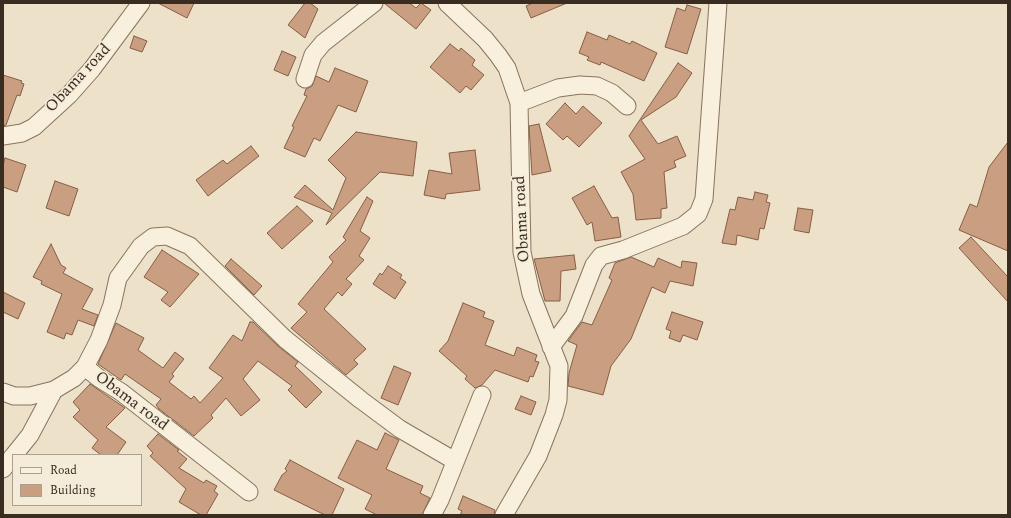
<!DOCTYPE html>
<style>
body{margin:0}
#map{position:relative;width:1011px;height:518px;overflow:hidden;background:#ede1c9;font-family:Spectral,serif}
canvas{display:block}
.frame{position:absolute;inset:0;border:4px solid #392d21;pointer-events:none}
.legend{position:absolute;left:12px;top:454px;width:130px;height:52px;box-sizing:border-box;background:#f4ecd8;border:1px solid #a9a08f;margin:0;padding:5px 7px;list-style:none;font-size:12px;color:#392d21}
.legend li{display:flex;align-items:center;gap:8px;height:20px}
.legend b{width:20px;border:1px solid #a9a08f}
</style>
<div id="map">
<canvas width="1011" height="518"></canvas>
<div class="frame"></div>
<ul class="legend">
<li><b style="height:5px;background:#f8efdc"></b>Road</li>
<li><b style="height:11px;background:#c99e81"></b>Building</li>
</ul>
</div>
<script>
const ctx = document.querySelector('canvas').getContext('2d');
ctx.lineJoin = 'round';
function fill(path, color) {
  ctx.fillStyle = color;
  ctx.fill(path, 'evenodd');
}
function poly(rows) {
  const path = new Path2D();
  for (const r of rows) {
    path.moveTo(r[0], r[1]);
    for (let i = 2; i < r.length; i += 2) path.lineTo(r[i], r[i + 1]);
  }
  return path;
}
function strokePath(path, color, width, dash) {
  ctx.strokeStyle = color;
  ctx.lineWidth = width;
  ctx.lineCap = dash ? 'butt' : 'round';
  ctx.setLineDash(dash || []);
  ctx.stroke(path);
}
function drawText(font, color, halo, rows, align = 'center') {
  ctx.font = font + ' Spectral,serif';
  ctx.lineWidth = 3.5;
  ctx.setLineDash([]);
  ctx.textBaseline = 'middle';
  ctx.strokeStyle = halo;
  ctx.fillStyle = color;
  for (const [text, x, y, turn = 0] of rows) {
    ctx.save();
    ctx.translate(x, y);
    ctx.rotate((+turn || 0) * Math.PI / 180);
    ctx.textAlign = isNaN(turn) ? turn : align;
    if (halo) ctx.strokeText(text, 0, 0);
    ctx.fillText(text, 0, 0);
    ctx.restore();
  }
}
const building = poly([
 [158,3,194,3,187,18,158,3],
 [305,3,310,3,318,9,305,38,288,25,305,3],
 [384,3,409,3,416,8,421,3,431,10,416,29,384,3],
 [533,3,567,3,531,18,526,6,533,3],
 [687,5,701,9,687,54,665,47,677,8,685,11,687,5],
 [587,32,607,40,609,35,630,44,632,41,657,53,644,81,601,62,600,65,587,60,589,57,579,53,587,32],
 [134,36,147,41,142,52,130,48,134,36],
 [450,44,459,51,461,48,475,60,472,65,484,75,471,90,466,86,460,93,430,67,450,44],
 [282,51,296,57,288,76,274,70,282,51],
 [678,63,692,73,676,97,641,120,658,144,677,136,686,156,674,161,676,167,664,172,667,208,661,209,661,218,636,220,633,194,621,172,645,159,629,136,678,63],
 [335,68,368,81,356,112,338,105,320,141,314,138,305,157,284,148,294,127,292,126,307,96,304,95,306,89,312,86,316,76,329,82,335,68],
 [3,75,22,81,21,83,24,84,20,96,17,95,6,125,3,126,3,75],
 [565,103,576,114,583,106,602,123,579,147,567,136,563,140,546,124,565,103],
 [539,124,551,171,532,175,529,126,539,124],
 [356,132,417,142,413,176,380,172,326,225,332,213,294,197,305,185,333,210,346,178,328,160,356,132],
 [1008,142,1008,251,959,230,970,204,977,207,989,167,1008,142],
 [251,146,259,156,208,196,196,180,223,160,227,164,251,146],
 [475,150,480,190,446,194,445,199,424,195,429,170,452,174,449,153,475,150],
 [5,158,26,165,17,192,3,187,3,165,5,158],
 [55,181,78,189,69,216,46,208,55,181],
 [594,186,612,218,618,217,621,237,595,241,592,222,587,225,572,198,594,186],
 [755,192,768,195,766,202,770,203,764,229,760,228,758,240,737,235,736,245,722,243,730,209,735,210,738,197,753,200,755,192],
 [367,197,373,201,360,231,370,238,359,256,364,260,346,279,352,284,342,296,338,292,324,309,366,349,354,360,358,364,346,375,291,328,307,312,298,304,333,262,329,257,346,240,343,237,367,197],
 [297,206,313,221,282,249,267,233,297,206],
 [798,208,813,210,809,233,794,230,798,208],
 [971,237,1008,277,1008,302,959,248,971,237],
 [51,244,61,265,66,268,63,273,93,289,82,309,98,315,94,326,78,320,72,335,66,333,64,339,47,332,62,294,41,284,42,281,33,277,51,244],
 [162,250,199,274,170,307,161,300,168,292,144,277,162,250],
 [574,255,576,269,561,271,560,301,545,301,534,259,574,255],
 [631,257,654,267,658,258,681,268,682,261,697,263,693,286,670,281,665,293,652,287,631,339,611,366,603,395,568,386,569,373,577,345,568,341,582,322,592,325,612,280,609,278,615,263,631,257],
 [231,259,262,286,254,295,225,266,231,259],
 [388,266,402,275,400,278,406,282,395,299,373,284,380,273,382,275,388,266],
 [3,292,25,303,18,319,3,312,3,292],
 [463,303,485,312,483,317,494,321,485,345,514,356,517,347,537,355,535,361,539,362,533,377,530,376,528,382,495,370,482,385,475,388,465,379,467,376,439,351,448,341,463,303],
 [672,312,703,322,697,340,683,335,680,342,669,338,671,331,666,329,672,312],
 [250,322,253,322,278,346,298,362,295,366,322,392,306,408,288,390,292,386,258,361,243,379,260,400,241,416,226,398,211,415,213,418,194,436,159,409,156,405,161,399,125,374,121,380,98,364,116,323,144,338,138,350,163,368,175,352,184,359,172,374,174,376,169,382,191,399,194,396,200,403,223,378,209,368,233,335,242,341,250,322],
 [394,366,411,373,398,405,381,398,394,366],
 [90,384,125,408,106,427,126,442,117,455,101,455,92,448,98,440,73,417,80,410,73,402,90,384],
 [521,396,536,402,531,415,515,409,521,396],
 [385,433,399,440,386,469,423,486,420,493,430,498,422,515,377,515,365,509,372,495,338,478,357,440,377,450,385,433],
 [158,434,179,450,177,451,187,459,179,468,204,483,206,480,217,486,214,491,218,494,206,515,201,515,179,502,186,489,150,456,153,453,147,446,158,434],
 [290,460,344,489,332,515,325,515,274,490,282,475,287,471,285,469,290,460],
 [463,496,495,510,494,515,460,515,462,511,458,509,463,496]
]);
fill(building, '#c99e81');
strokePath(building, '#865e45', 1);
const minor = poly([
 [447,3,485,39,498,55,507,68,519,103,522,252,531,294,559,366,558,400,554,415,538,456,504,515],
 [305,79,313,55,323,43,374,3],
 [519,103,558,88,580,85,597,86,612,93,627,106],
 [3,136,22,133,34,127,69,95,92,69,141,3],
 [551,347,574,316,594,265,601,256,623,250,683,226,698,214,704,199,718,3],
 [85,367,100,379,121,392,249,492],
 [3,392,14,396,30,396,54,390,74,378,85,367,99,340,112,305,118,278,141,246,153,237,167,236,190,246,285,339,361,400,400,429,455,461],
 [14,455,30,435,54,390],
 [3,469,13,456],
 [432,515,440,500,482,395]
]);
strokePath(minor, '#88745e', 19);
strokePath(minor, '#f8efdc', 17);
drawText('16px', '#392d21', '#f4ecd8', [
 ["Obama road",79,79,-47],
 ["Obama road",523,219,-93],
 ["Obama road",131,402,37]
]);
</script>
